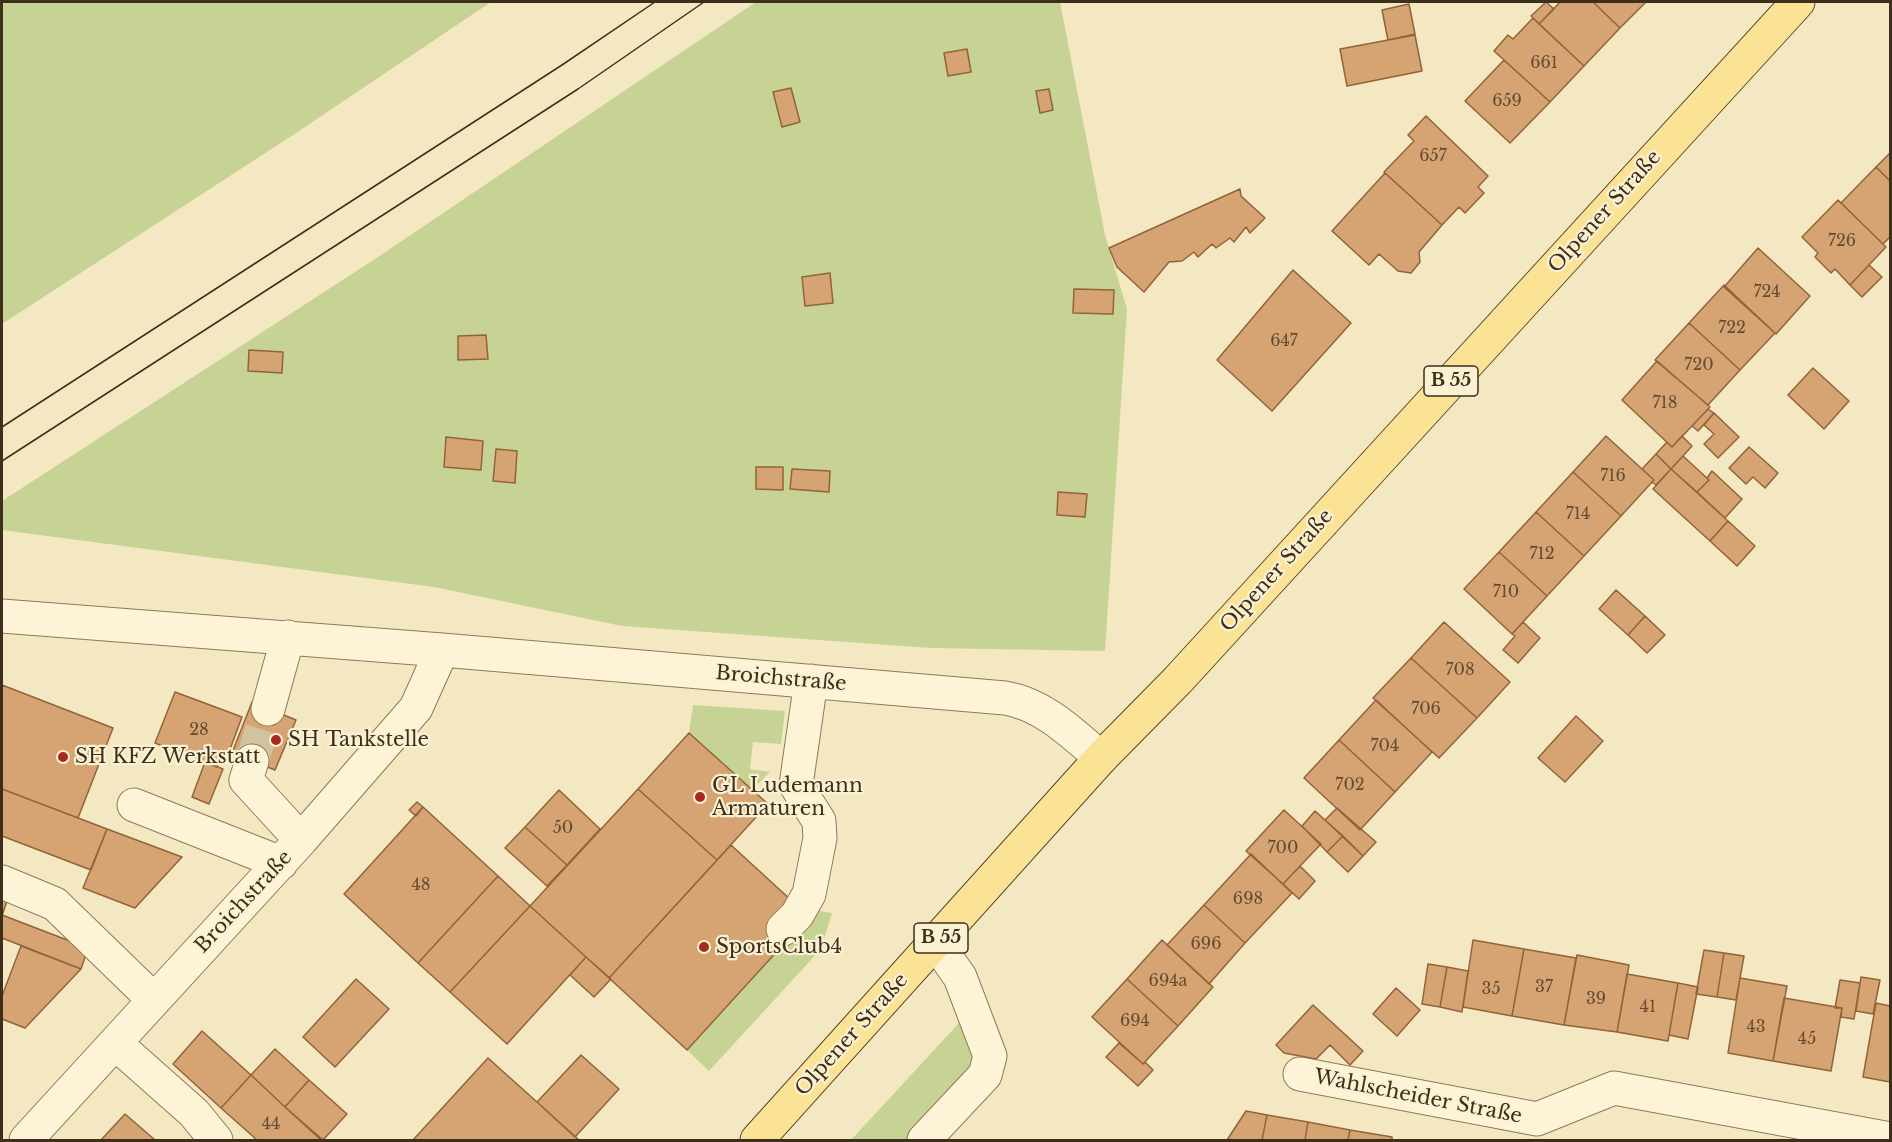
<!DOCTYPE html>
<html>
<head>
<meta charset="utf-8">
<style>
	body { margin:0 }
	#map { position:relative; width:1892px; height:1142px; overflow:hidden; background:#f3e8c2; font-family:"Libre Baskerville",serif }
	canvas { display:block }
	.frame { position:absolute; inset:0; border:3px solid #3e2f1c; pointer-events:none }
</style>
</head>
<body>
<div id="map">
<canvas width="1892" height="1142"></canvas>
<div class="frame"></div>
</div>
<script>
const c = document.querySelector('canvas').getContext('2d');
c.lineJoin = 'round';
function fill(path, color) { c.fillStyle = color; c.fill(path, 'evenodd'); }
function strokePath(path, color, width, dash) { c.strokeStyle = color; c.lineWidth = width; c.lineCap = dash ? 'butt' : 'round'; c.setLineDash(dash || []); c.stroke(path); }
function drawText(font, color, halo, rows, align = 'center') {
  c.font = font + ' "Libre Baskerville",serif'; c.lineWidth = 4.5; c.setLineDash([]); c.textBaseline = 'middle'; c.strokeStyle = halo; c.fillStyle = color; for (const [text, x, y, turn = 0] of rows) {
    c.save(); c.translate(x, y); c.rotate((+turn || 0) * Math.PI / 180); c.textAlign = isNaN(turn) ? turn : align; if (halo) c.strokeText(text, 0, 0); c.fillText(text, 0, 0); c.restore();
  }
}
const green = new Path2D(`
	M2,2H491L293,135L2,324Z
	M756,2H1060L1105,235L1127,309L1105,651L931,648L622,626L434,587L2,530V501L378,257Z
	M693,705L785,711L781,744L753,742L750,769L770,772L752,790L689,733Z
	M815,910L832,913L821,949L709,1071L687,1050Z
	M960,1022L982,1069L912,1140H851Z`);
const building = new Path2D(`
	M1546,2L1554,9L1539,24L1531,16Z
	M1560,2H1593L1620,28L1584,66L1539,24Z
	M1593,2H1646L1620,28Z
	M1409,4L1415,34L1388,40L1382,10Z
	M1533,18L1584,66L1550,102L1494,51L1508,35L1513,39Z
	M1415,35L1422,71L1347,86L1340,49Z
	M967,49L971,72L948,76L944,53Z
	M1504,60L1550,102L1510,143L1465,101Z
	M791,88L800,122L782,127L773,92Z
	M1049,89L1053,110L1040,113L1036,91Z
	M1426,116L1488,176L1478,187L1484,193L1465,213L1459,207L1442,225L1384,172L1414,141L1408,135Z
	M1890,153V181L1876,167Z
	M1876,167L1890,181V237L1883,244L1841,203Z
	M1385,173L1442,225L1419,252L1420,262L1411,273L1398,271L1379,254L1369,265L1332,231Z
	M1240,189L1241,196L1265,218L1250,233L1246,227L1234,242L1230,238L1216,248L1212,244L1198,257L1194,252L1182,261L1169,262L1144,292L1117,267L1109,248Z
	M1838,200L1886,247L1850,285L1835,269L1831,273L1815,257L1818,253L1802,237Z
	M1758,248L1810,296L1776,334L1724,287Z
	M1869,265L1882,277L1862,297L1850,285Z
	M1293,270L1351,323L1272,411L1217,360Z
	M830,273L833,303L805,306L802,277Z
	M1724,285L1775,333L1740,370L1689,323Z
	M1074,289L1114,290L1113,314L1073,313Z
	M1689,323L1740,370L1708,405L1655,360Z
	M486,335L488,359L458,360V336Z
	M249,350L283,352L282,373L248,371Z
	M1657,361L1710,407L1672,447L1622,400Z
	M1813,368L1849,401L1824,429L1788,395Z
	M1708,409L1714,413L1698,431L1692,426Z
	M1714,413L1739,437L1718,458L1704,444L1714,434L1704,425Z
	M1606,436L1654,480L1621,516L1573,472Z
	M1682,436L1692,446L1671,469L1656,454L1667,442L1672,447Z
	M446,437L483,441L481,470L444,467Z
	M1749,447L1778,473L1765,488L1753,477L1746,484L1729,468Z
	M496,449L517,451L515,483L493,481Z
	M1656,454L1671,469L1656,485L1652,482L1654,480L1642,469Z
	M1683,456L1709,480L1697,492L1671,469Z
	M756,467H783V490L756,489Z
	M792,469L830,471L829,492L790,489Z
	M1671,469L1728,521L1710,541L1653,489Z
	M1712,471L1742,499L1725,518L1697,492L1709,480L1707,478Z
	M1573,472L1621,516L1584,556L1536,512Z
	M1058,492L1087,494L1085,517L1057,515Z
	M1536,512L1584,556L1547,596L1499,552Z
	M1728,521L1755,546L1737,566L1710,541Z
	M1499,552L1547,596L1512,634L1464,589Z
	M1616,590L1645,616L1628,635L1599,609Z
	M1645,616L1665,635L1647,653L1628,635Z
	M1444,622L1510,682L1477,718L1411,658Z
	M1523,622L1540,638L1518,663L1503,650L1515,636L1512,634Z
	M1411,658L1477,718L1439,758L1373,698Z
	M2,685L113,728L78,818L2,789Z
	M175,692L242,717L229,752L223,750L217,767L155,743Z
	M1376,700L1432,752L1395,792L1339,740Z
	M252,702L296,720L275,770L232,753Z
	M1576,716L1603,741L1565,782L1538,758Z
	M689,733L768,804L717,860L638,789Z
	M1339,740L1395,792L1360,830L1304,778Z
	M205,762L223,769L209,804L192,797Z
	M2,789L107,829L91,870L2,836Z
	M638,789L717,860L609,978L530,906Z
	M559,790L600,829L567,865L525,827Z
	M417,802L423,807L416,816L409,810Z
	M423,807L498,876L418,963L344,894Z
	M1337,808L1376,842L1363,856L1325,820Z
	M1284,810L1321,844L1283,884L1246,851Z
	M1315,811L1343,836L1327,852L1302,826Z
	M525,827L567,865L547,886L505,848Z
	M107,829L182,857L135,908L83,888Z
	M1343,836L1363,856L1348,872L1327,852Z
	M731,845L792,901L791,936L687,1050L609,978Z
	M1251,854L1292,893L1245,943L1204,905Z
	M1300,866L1315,881L1299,899L1283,884Z
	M498,876L530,906L450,992L418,963Z
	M2,899L7,901L2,916Z
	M1204,905L1245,943L1209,984L1167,945Z
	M530,906L586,957L507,1044L450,992Z
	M2,915L88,948L81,969L2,938Z
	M1162,940L1213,987L1178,1026L1127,979Z
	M1473,940L1524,949L1512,1016L1463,1007Z
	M21,946L81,969L25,1028L2,1019V996Z
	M1524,949L1576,958L1564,1025L1512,1016Z
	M1704,950L1724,953L1717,997L1696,994Z
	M1724,953L1744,956L1736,1000L1717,997Z
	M1577,955L1629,965L1617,1032L1564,1025Z
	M586,957L611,979L594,997L570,975Z
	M1428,964L1447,967L1440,1007L1422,1004Z
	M1447,967L1468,971L1462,1012L1440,1007Z
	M1627,974L1678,983L1668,1041L1617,1032Z
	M1861,977L1880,980L1873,1014L1856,1011Z
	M1740,978L1787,986L1773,1061L1728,1053Z
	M356,979L389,1009L335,1067L303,1037Z
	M1127,979L1178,1026L1143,1064L1092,1017Z
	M1840,980L1860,983L1854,1019L1841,1017L1842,1008H1835Z
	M1678,983L1698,987L1688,1039L1669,1035Z
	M1396,988L1420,1010L1397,1036L1373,1014Z
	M1784,998L1842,1008L1831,1071L1773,1061Z
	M1876,1003L1890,1006V1082L1863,1077Z
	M1313,1005L1363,1051L1350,1065L1330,1045L1316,1059L1284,1053L1276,1045Z
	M202,1031L251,1075L221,1108L173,1064Z
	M1119,1043L1143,1064L1145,1062L1153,1070L1138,1086L1106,1057Z
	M275,1049L309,1080L285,1107L251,1075Z
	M581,1055L619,1089L575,1137L537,1102Z
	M488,1058L537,1102L579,1140H413Z
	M251,1075L285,1107L321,1140H257L221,1108Z
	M309,1080L347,1114L323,1140L285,1107Z
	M1246,1111L1267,1115L1262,1140H1227Z
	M125,1114L155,1140H101Z
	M1267,1115L1308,1122L1305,1140H1262Z
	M1308,1122L1350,1130L1348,1140H1305Z
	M1350,1130L1392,1137V1140H1348Z`);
const minorTunnel = new Path2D(`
	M252,761L268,709`);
const minor = new Path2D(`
	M2,616L442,650L1005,698C1043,704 1073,734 1101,758
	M268,709L288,637
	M252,761L246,780L301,840
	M134,805L281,863
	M2,882L55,904L154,1000
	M783,929L797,915L809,894L820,838L819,821L796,785L811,681
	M115,1043L194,1113L216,1140
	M1300,1074L1537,1119L1614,1088L1890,1139
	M26,1140L301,840L416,708L442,650
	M924,1140L985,1075L990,1056L960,977L936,943`);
const major = new Path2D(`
	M757,1140L1101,758L1177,681L1798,2`);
const tram = new Path2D(`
	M2,427L562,65L655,2
	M2,461L578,89L704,2`);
const markers = [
	[276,740,6,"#a6281f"],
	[63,757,6,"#a6281f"],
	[700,797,6,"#a6281f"],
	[704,947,6,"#a6281f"]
];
const numberNames = [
	["661",1544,63],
	["659",1507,101],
	["657",1433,156],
	["726",1842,241],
	["724",1767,292],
	["722",1732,328],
	["647",1284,341],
	["720",1699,365],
	["718",1665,403],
	["716",1613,476],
	["714",1578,514],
	["712",1542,554],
	["710",1506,592],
	["708",1460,670],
	["706",1426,709],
	["28",199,730],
	["704",1385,746],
	["702",1350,785],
	["50",563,828],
	["700",1283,848],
	["48",421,885],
	["698",1248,899],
	["696",1206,944],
	["694a",1168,981],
	["37",1544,987],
	["35",1491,989],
	["39",1596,999],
	["41",1648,1007],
	["694",1135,1021],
	["43",1756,1027],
	["45",1807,1039],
	["44",271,1124]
];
const shields = [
	[1451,381,54],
	[941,938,54]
];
const shieldNames = [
	["B 55",1451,381],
	["B 55",941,938]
];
const streetNames = [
	["Olpener Straße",1605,212,-48],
	["Olpener Straße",1277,571,-48],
	["Broichstraße",781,679,5],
	["Broichstraße",244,902,-47],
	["Olpener Straße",852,1035,-48],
	["Wahlscheider Straße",1418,1097,11]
];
const poiNames = [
	["SH Tankstelle",288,740],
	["SH KFZ Werkstatt",75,757],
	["GL Ludemann",712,786],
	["Armaturen",712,809],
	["SportsClub4",716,947]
];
fill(green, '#c7d394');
fill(building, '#d6a473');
strokePath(building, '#926339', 1.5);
strokePath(minorTunnel, '#cfc3a1', 33, [33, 16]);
strokePath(minor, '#907956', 35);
strokePath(major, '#5d462b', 35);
strokePath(minor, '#fdf4d7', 33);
strokePath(major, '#fbe396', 33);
strokePath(tram, '#3e2f1c', 1.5);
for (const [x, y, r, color] of markers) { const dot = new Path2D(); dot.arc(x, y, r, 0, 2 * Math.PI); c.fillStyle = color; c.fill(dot); strokePath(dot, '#faf1d3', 2); }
drawText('16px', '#644c32', null, numberNames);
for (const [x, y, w] of shields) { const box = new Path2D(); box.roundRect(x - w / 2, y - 15, w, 30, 4.5); c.fillStyle = '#faf1d3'; c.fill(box); strokePath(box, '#3e2f1c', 1.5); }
drawText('bold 18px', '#3e2f1c', null, shieldNames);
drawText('20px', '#3e2f1c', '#faf1d3', streetNames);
drawText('20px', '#3e2f1c', '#faf1d3', poiNames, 'left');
</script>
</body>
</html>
